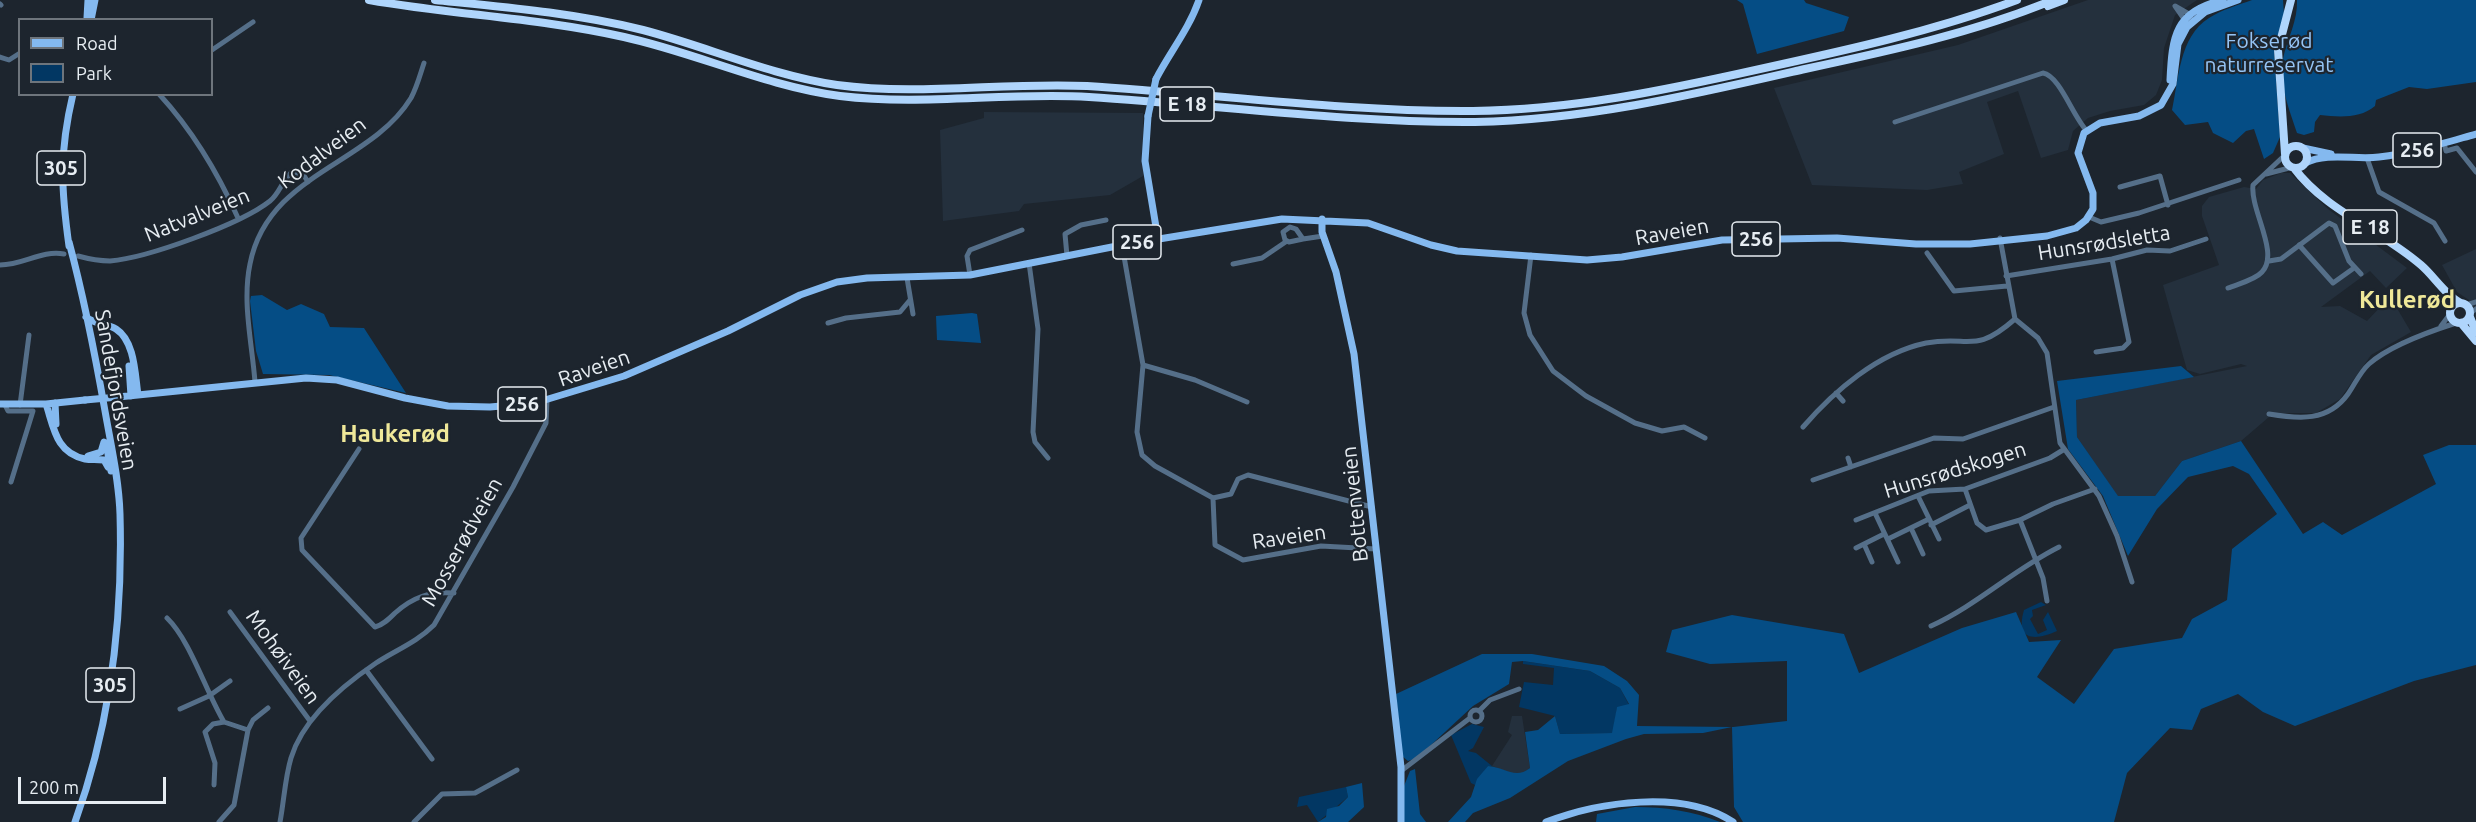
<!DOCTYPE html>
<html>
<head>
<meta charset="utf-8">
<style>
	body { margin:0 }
	#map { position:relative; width:2476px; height:822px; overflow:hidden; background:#1d252e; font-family:Ubuntu,sans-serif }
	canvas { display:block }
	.legend { position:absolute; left:18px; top:18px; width:195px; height:78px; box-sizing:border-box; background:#1d252e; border:2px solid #6e757c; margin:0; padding:8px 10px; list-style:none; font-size:18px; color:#e7edf2 }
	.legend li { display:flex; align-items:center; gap:12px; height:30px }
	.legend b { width:30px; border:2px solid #6e757c }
	.scale { position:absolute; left:18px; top:777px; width:148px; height:27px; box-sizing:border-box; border:3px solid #e7edf2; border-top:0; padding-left:8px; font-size:18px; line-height:21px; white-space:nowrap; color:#e7edf2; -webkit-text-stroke:4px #1d252e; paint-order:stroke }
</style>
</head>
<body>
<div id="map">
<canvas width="2476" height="822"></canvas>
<ul class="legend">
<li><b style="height:8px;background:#84b9ef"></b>Road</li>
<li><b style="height:16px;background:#023763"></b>Park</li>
</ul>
<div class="scale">200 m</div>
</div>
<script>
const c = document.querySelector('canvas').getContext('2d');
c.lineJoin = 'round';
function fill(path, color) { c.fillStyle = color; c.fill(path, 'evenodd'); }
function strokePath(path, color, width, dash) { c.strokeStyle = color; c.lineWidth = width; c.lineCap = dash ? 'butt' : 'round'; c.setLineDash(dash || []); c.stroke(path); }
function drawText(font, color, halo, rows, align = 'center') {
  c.font = font + ' Ubuntu,sans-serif'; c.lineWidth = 4.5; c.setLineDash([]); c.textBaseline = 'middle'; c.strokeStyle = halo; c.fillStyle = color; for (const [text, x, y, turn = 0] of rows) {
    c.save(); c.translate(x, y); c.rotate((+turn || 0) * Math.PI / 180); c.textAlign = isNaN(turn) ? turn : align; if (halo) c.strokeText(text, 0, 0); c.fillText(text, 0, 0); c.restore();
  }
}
const built = new Path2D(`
	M2088,0H2197L2175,15L2164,48L2162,80L2156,95L2144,105L2110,111L2088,118L2073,131L2068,150L2041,158L2018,91L1987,102L2004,154L1959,172L1963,184L1927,190L1812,185L1774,88L1958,45Z
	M984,112L1143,113V176L1110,195L1024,204L1019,211L943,221L940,130L984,118Z
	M2281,173H2290L2328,209L2407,268L2386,288L2370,271L2321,307L2340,306L2367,321L2386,301L2398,310L2411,332L2371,355L2340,399L2316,413H2284L2269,417L2241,441L2182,461L2155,496L2118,497L2077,437L2076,400L2247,366L2241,364L2200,374L2187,370L2163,285L2219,265L2202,216V206L2209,197L2244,187L2256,189L2263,180Z
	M2476,249V319L2469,300L2457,292L2442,265Z
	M1512,716H1522L1530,768L1523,773L1513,774L1492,766L1512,735L1508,732Z`);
const green = new Path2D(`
	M2041,602L2046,605L2032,610L2033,616L2030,619L2038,634L2047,630L2043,620L2048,612L2057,631C2035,641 2015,641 2024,610Z
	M1523,661L1590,671L1620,688L1629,705L1617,708L1613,733L1560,734L1555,716L1519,707L1524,682L1553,685L1554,668L1523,664Z
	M1472,724L1484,727L1473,748L1468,751L1476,753L1492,766H1488L1475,785L1471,783L1451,735Z
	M1346,787L1348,797L1318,822L1307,805L1297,807L1299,797Z`);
const forest = new Path2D(`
	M1737,0H1804L1806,3L1849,17L1844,31L1757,54L1743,4Z
	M2252,0H2283L2284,14L2274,51L2280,137L2273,153L2264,159L2254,129L2246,131L2233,143L2213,133L2208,122L2185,125L2172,110C2179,78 2179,37 2209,18C2221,10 2238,5 2252,0Z
	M2297,0H2476V82L2427,89L2409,87L2376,100L2375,106C2360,119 2338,117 2320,115L2315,122L2314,132L2304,135L2297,133C2290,111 2278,83 2283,59C2287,39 2298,21 2297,0Z
	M262,295L287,310L301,304L324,314L330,327L364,328L406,393L329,375L263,374L256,351L250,301L251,296Z
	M972,313L977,314L981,343L937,340L936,316Z
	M2181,366L2194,377L2076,400L2077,437L2118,496H2155L2182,461L2241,441L2303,534L2323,522L2342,535L2436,484L2423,455L2449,445H2476V665L2414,681L2295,726L2263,712L2238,694L2201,709L2192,730L2170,728L2127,773L2114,822H1743L1734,807L1732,727L1703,733L1644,734L1626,739L1568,761L1510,798L1473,813L1465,822H1448L1471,797L1477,779L1488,766C1505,767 1515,780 1530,768L1525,732L1538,730L1555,716L1560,734L1612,733L1617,707L1629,704L1620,688L1590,671L1523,661L1512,662L1509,684L1473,706L1417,758L1408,761L1402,756L1396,694L1482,654H1532L1604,666L1627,681L1639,695L1637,726L1733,727L1787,721V661L1710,664L1666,652L1672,630L1732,615L1844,634L1859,673L1962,628L2016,612L2029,642L2061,640L2037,677L2074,704L2114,649L2182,638L2192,619L2227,600L2232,549L2277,514L2249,474L2233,466L2188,477L2157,509L2128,556L2103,496L2068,449L2057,381Z
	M1415,769L1420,814L1426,822H1401L1402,791L1410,771Z
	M1362,783L1364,807L1348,822H1318L1326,817L1327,809L1339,806L1348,797L1346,787Z
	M1635,807C1665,807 1693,811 1720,822H1596L1597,814Z`);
const minor = new Path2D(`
	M0,4L1,5
	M2175,6L2189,14L2192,21L2184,19Z
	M212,50L253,22
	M0,57L9,60L20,53
	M159,94C193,131 218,173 238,218
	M1895,122L2043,73C2060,76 2073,117 2087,131
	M2444,143L2446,151L2457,148L2476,172
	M2367,158L2379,192L2434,223L2445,241
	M2266,174L2293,167
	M2120,187L2160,176L2168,205
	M2089,217L2101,222L2139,213L2239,180
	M2000,238L2015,319L2038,338L2047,353L2060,443L2099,496L2117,536L2132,582
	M1303,239L1289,242L1285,240L1283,232L1290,227L1296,229L1303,239L1323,236
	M1122,245L1143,365L1137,432L1142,455L1155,466L1213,498L1215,545L1243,560L1321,546L1376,549
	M2299,245L2333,283L2354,268
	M1927,253L1954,291L2007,286
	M1531,255L1524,313L1530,335L1553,371L1586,396L1635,423L1662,431L1684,427L1705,438
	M78,256C89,259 99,261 110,261C147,258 241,224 270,201C280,193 282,180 292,172L303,174L308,182
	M1067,256L1065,234L1081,225L1106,220
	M2269,261L2281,259L2329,223L2335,226L2349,261L2361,274
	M1029,263L1038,329L1033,432L1035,442L1048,458
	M1233,264L1262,258L1287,241
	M0,265C24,265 41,250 64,254
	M970,275L967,256L970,250L1022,230
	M2006,276L2112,259L2147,250L2170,251L2206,239
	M907,278L913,314
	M2228,288C2238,284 2255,280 2262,272C2280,253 2250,210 2253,185L2285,155
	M2466,305L2476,302
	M2470,313L2476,309
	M828,323L846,318L900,312L910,300
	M2441,326L2450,314
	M2096,352L2123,348L2129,342L2112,259
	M1143,365L1195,380L1247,402
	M255,382C252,343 242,302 250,264C268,173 370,165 411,98C417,87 420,75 424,63
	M1836,393L1843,401
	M5,405L8,411H33L11,482
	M20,405L29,335
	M2269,414C2299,419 2328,422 2348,394C2355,384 2360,372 2369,364C2389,346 2431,331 2456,323
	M1803,427C1834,391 1878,353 1926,343C1970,335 1974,355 2015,319
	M359,449L301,538L302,550L375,627C383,625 389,619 395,613C413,597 430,591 454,593
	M1848,458L1851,467
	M1813,480L1934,438L1963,439L2054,407
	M1965,489L1977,523L1986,530L2020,520L2053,504L2095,489
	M1918,496L1939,539
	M1213,498L1231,494L1238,479L1248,475L1372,507
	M1875,513L1898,562
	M1856,520L1929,491L1965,489L2050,458L2063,450
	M2020,520L2043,578L2047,601
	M1931,525L1970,505
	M1911,528L1923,554
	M1888,539L1929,519
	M1864,544L1872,562
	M1856,548L1884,534
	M230,612L310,721
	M167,618C190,640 206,692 224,722L248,730
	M1931,626C1977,605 2013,570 2059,547
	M366,670L432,759
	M180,709L209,696L230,681
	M1470 716a6 6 0 1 1 12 0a6 6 0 1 1-12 0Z
	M1479,711L1490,700L1519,689
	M1401,771L1470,718
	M214,785L215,763L205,732L213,724L224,722
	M219,822L234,805L248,730L253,720L268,708
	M280,822C284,801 285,778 291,758C303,718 342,686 376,663C396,650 417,642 434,625L513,487L546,423L547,400
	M414,822L442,794L475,793L517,770`);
const major = new Path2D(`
	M87,18L88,0
	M91,20L95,0
	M1156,79C1170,52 1189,29 1199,0
	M2170,80C2172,36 2175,11 2223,0
	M1148,116L1145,161L1158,239
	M2303,148L2331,154
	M2305,163C2328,152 2355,160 2379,157C2412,153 2444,143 2476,134
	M1322,219V232L1336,272L1354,354L1401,767V822
	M69,242C84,298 95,354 105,411C111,445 119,480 120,514C123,619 111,723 75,822
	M69,246C61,188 59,153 73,94
	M86,317C96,325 106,323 116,329C135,341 135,375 138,395
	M129,366L131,396
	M118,397L306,378L337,380L405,398L448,406L490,407L535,403L624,376L728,331L800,295L837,282L867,278L970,275L1122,245L1282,219L1368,223L1431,245L1457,251L1587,260L1622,257L1722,240L1837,238L1916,244H1970L2047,236L2076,228L2086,220L2093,209V193L2078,153L2084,133L2100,123L2139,116L2161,105L2173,84L2178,44L2187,27L2205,12L2238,0
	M55,403L56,424
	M0,404H46L85,400
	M46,404C54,428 56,453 85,459C91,460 97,459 104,460L108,467
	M106,443L111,471
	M88,456L101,452L104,442
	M1546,822C1598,802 1683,789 1733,822`);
const highway = new Path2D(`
	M369,0C454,15 540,18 624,37C697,53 765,86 840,96C922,106 1006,92 1089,97C1217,105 1346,123 1475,122C1587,120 1696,94 1805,69C1889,51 1973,33 2053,0
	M435,0C504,7 575,13 643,30C708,47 770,75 837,85C919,96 1004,82 1087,86C1215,94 1344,112 1473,111C1571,110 1666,90 1760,69C1847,50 1934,31 2017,0
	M2048,6L2064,0
	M2285 157a11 11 0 1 1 22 0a11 11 0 1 1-22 0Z
	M2285,154L2278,50L2291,0
	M2294,168C2326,211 2381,230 2421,265C2434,276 2446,296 2461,303
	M2450 313a10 10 0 1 1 20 0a10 10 0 1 1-20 0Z
	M2470,317L2476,332
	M2461,323L2476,341`);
const majorBridge = new Path2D(`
	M1148,116L1156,79
	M85,400L118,397`);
const shields = [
	[1187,104,54],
	[2417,150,48],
	[61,168,48],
	[2370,227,54],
	[1756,239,48],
	[1137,242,48],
	[522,404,48],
	[110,685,48]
];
const shieldNames = [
	["E 18",1187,104],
	["256",2417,150],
	["305",61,168],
	["E 18",2370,227],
	["256",1756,239],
	["256",1137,242],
	["256",522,404],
	["305",110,685]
];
const parkNames = [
	["Fokserød",2269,41],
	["naturreservat",2269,65]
];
const streetNames = [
	["Kodalveien",322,153,-37],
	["Natvalveien",197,215,-22],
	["Raveien",1672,232,-10],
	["Hunsrødsletta",2104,243,-9],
	["Raveien",594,368,-19],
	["Sandefjordsveien",116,390,80],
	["Hunsrødskogen",1955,470,-17],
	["Bottenveien",1355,504,-96],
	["Raveien",1289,537,-8],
	["Mosserødveien",462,542,-61],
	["Mohøiveien",283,657,54]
];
const quarterNames = [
	["Kullerød",2407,300],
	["Haukerød",395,434]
];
fill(built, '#24303d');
fill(green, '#023763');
fill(forest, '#054d85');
strokePath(minor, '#556f89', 5);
strokePath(major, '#84b9ef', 7);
strokePath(highway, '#afd5fc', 8);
strokePath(majorBridge, '#84b9ef', 7);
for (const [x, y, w] of shields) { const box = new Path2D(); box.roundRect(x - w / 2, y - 17, w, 34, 4.5); c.fillStyle = '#1d252e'; c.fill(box); strokePath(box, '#e7edf2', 1.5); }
drawText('bold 20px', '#e7edf2', null, shieldNames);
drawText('21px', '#95c4f5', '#1d252e', parkNames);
drawText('21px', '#e7edf2', '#1d252e', streetNames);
drawText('bold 24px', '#efe899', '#1d252e', quarterNames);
</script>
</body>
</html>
